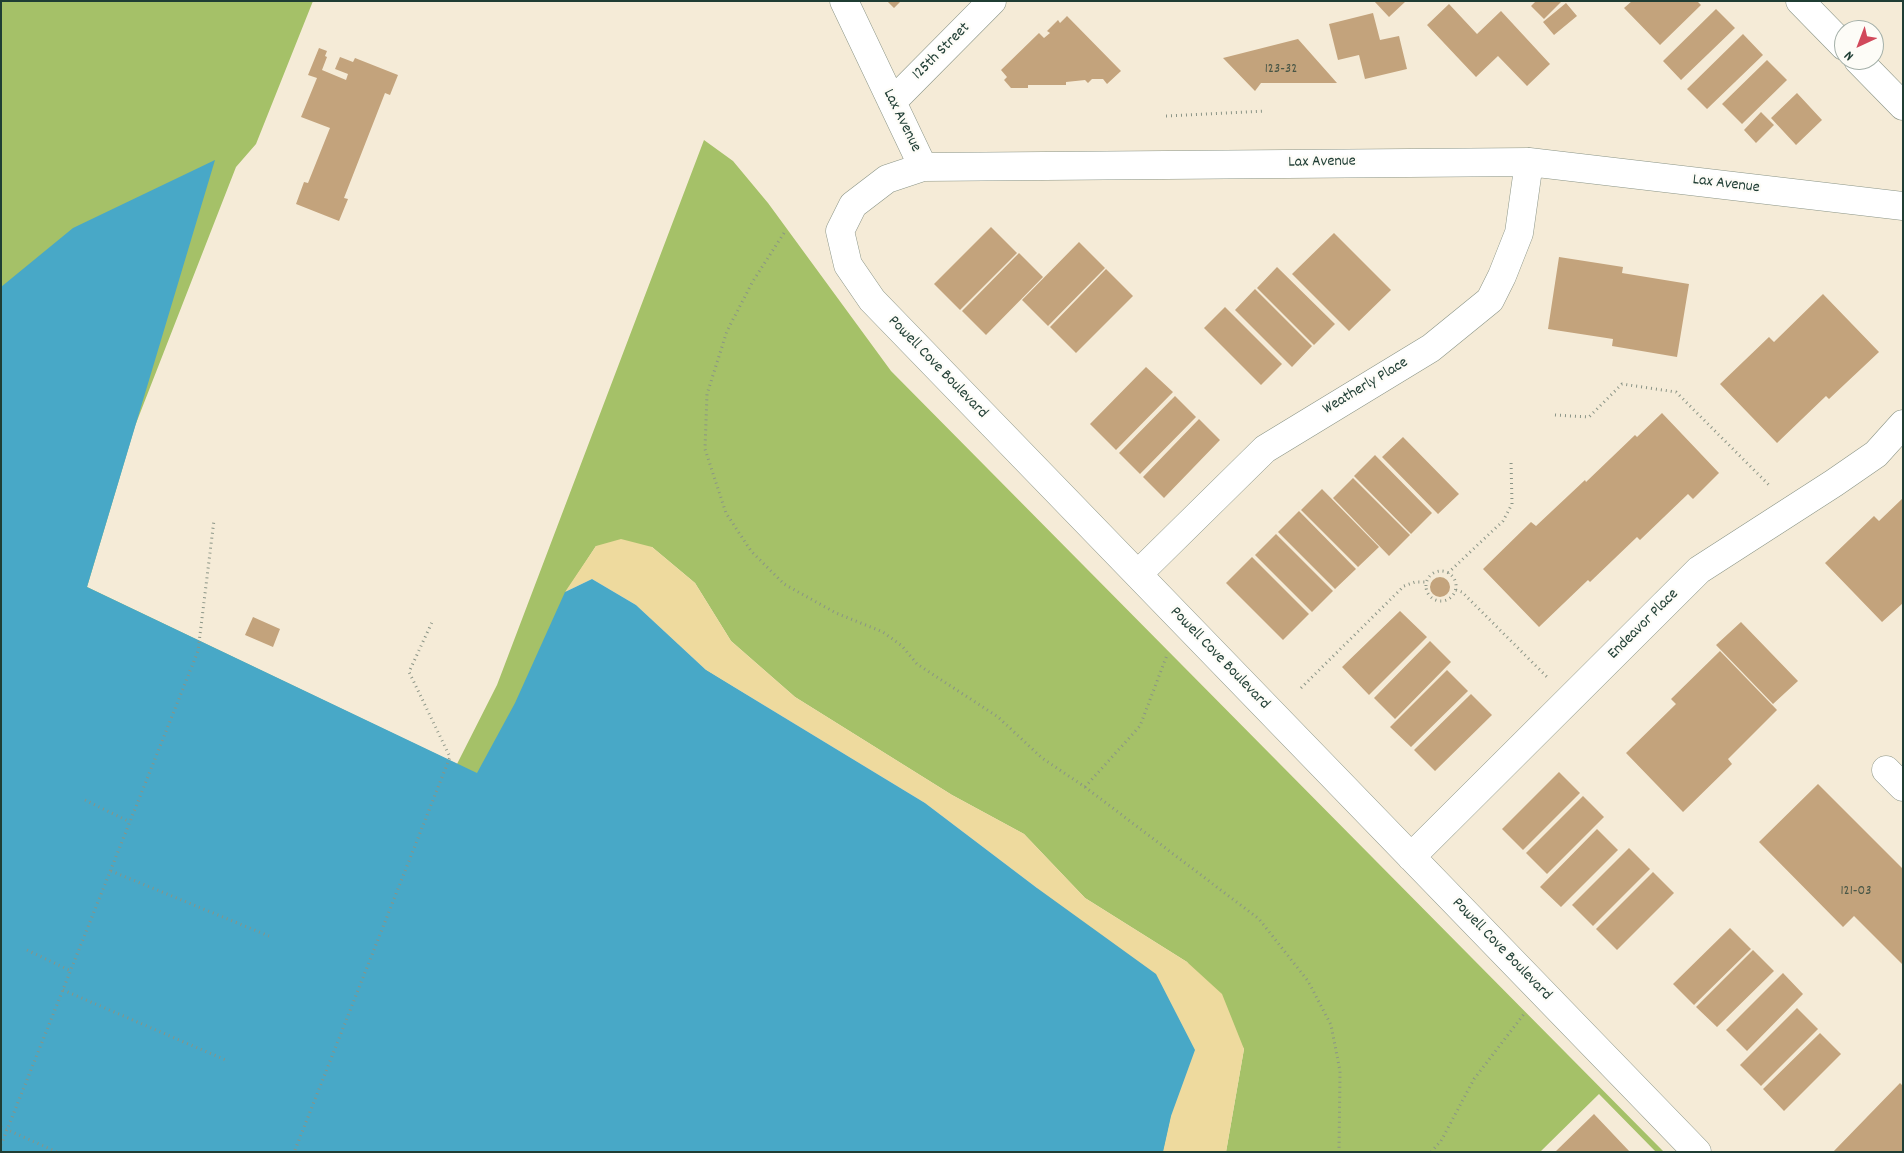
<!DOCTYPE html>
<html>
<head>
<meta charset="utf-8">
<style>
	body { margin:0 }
	#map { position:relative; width:1904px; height:1153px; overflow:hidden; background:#f5ebd7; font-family:Dekko,sans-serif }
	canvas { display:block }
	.frame { position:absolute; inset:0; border:2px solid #1f3d34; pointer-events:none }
	.north { position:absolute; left:1834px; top:20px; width:50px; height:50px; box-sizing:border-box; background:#fdfcf7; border:1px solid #a4b0a9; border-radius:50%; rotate:223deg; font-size:14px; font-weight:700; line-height:20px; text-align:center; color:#1f3d34 }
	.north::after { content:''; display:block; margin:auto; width:18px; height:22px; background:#d1495b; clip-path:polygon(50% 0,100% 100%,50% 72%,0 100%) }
</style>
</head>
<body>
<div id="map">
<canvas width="1904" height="1153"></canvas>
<div class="frame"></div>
<div class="north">N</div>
</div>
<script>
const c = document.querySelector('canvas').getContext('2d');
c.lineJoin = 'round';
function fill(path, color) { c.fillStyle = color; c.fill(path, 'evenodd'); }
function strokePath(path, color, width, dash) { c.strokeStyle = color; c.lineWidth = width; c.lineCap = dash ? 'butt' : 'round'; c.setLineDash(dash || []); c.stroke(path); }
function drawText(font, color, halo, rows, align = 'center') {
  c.font = font + ' Dekko,sans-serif'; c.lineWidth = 4.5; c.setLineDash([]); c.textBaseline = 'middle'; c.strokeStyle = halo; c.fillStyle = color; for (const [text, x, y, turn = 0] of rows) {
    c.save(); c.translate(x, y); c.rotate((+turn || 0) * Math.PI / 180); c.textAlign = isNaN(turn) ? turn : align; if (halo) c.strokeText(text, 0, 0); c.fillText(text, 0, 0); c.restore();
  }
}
const green = new Path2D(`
	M1,1H313L256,144L236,167L135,426L87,587L457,764L497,685L704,140L733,161L768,203L891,371L1664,1152H1656L1599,1094L1540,1152H1226L1244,1049L1187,962L1085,898L1024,834L952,795L795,697L731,641L695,583L652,547L596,546L566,592L706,670L802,730L1171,1116L1163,1152H225L1,494Z`);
const sand = new Path2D(`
	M621,539L652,547L695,583L731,641L795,697L952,795L1024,834L1085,898L1187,962L1222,994L1244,1049L1226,1152H1163L1171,1116L1037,888L925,803L706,670L636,605L592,579L565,592L596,546Z`);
const water = new Path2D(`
	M215,160L87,587L477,773L515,703L565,592L592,579L636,605L706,670L925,803L1037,888L1156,974L1195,1050L1171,1116L1163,1152H1V287L73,228Z`);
const building = new Path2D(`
	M887,1H901L894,8Z
	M1374,1H1406L1389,17Z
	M1536,1H1562L1544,19L1531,6Z
	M1632,1H1697L1701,5L1660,45L1624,8Z
	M1566,3L1577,16L1554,35L1543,22Z
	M1449,4L1477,34L1501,11L1550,64L1527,86L1498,56L1476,77L1427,25Z
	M1716,9L1735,28L1681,80L1663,61Z
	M1373,13L1380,40L1399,36L1407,69L1365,79L1359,55L1338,60L1329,24Z
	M1067,16L1121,71L1107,84L1103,79H1092L1088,83L1085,80L1066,82V85H1028V88H1011L1004,80L1007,77L1001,70L1039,33L1044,38L1050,33L1047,31L1058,20L1060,23Z
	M1743,34L1763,55L1707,109L1687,89Z
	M1298,39L1337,83H1261L1255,91L1223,58Z
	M319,48L327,51L325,56L327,57L322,70L346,80L348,74L335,69L340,57L353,62L355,58L398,75L390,95L385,93L344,198L348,199L339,221L296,204L304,182L308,183L330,128L301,117L317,78L308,75Z
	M1767,60L1787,80L1742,124L1722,104Z
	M1797,93L1822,120L1796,145L1771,118Z
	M1761,112L1774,125L1756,143L1744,130Z
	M991,227L1017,253L960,310L934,284Z
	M1334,233L1391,290L1349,331L1292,274Z
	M1079,242L1105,268L1048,326L1022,300Z
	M1019,253L1043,277L986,335L962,311Z
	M1559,257L1623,267L1622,273L1689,284L1677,357L1612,346L1613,339L1548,329Z
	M1277,267L1335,324L1314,345L1257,288Z
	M1106,269L1133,296L1076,353L1050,327Z
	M1255,289L1312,346L1292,367L1235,310Z
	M1823,294L1879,352L1829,399L1826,396L1777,443L1720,384L1769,337L1774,342Z
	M1225,307L1282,364L1261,385L1204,328Z
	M1146,367L1173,392L1116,450L1090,424Z
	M1175,396L1196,417L1140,474L1119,453Z
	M1662,413L1719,473L1693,499L1688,494L1640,540L1637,537L1590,582L1588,580L1539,627L1483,569L1531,522L1536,526L1585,480L1586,482L1635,435L1637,437Z
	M1199,419L1220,440L1164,498L1143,477Z
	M1403,437L1459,494L1438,514L1382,457Z
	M1375,455L1432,513L1411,534L1354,476Z
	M1353,478L1410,535L1389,556L1333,498Z
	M1322,489L1379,547L1358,567L1301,510Z
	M1903,498V603L1882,622L1825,563L1874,516L1879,521Z
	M1299,511L1356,569L1335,589L1278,532Z
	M1276,534L1333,591L1312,612L1255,555Z
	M1252,557L1309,614L1283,640L1226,583Z
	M1430 587a10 10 0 1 1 20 0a10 10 0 1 1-20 0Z
	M1400,611L1427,637L1369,695L1342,667Z
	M253,617L280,629L273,647L245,635Z
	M1741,622L1798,681L1773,704L1716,645Z
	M1430,641L1451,662L1395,719L1374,698Z
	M1720,651L1777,710L1728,759L1732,764L1683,812L1626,753L1676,704L1671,699Z
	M1447,670L1468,691L1411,747L1390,727Z
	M1471,694L1492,715L1435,771L1414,750Z
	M1559,772L1580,793L1523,850L1502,829Z
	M1818,784L1903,869V965L1854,916L1843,927L1759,842Z
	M1583,796L1604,817L1547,874L1526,853Z
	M1597,829L1618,850L1561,907L1540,887Z
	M1629,848L1650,869L1593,926L1572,905Z
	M1653,872L1674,893L1617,950L1596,929Z
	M1730,928L1751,949L1694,1005L1673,984Z
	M1753,950L1774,971L1717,1027L1696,1007Z
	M1783,973L1803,994L1747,1051L1726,1030Z
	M1797,1008L1818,1029L1761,1086L1740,1065Z
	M1820,1033L1841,1054L1784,1111L1763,1089Z
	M1900,1083L1903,1086V1152H1833Z
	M1594,1114L1630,1152H1555Z`);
const path = new Path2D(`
	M1166,116L1265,111
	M784,233L753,281L727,331L707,394L705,449L726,513L751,551L784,584L836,613L883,632L902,646L917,664L998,717L1042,758L1085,787L1259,919L1308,981L1331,1025L1340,1071L1339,1152
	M1555,415L1589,417L1622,384L1676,392L1771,487
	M1426 586a15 15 0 1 1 30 0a15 15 0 1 1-30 0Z
	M1448,573L1503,521L1512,504L1511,460
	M1456,590L1462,592L1548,678
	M1301,688L1404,586L1415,582H1426
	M1085,787L1140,726L1167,655
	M85,800L130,822
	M111,871L269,936
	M27,950L71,971
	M63,990L228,1061
	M1,1127L57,1152
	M1,1145L198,651L214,520
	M295,1150L450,757L409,672L433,620
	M1431,1152L1441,1141L1474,1079L1524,1014`);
const minor = new Path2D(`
	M844,1L923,167
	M1800,1L1844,46
	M1858,60L1903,106
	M892,102L992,1
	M1138,574L1265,449L1431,348L1490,300L1502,276L1519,233L1529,162
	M1886,770L1903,787
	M1411,857L1699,570L1834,483L1876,454L1903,424
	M1697,1152L872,300L848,265L840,231L853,205L887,179L923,167L1529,162L1903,206`);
const numberNames = [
	["123-32",1281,70],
	["121-03",1856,892]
];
const streetNames = [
	["125th Street",942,52,-45],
	["Lax Avenue",901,121,64],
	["Lax Avenue",1322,163,-1],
	["Lax Avenue",1726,185,7],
	["Powell Cove Boulevard",937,368,46],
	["Weatherly Place",1366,387,-31],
	["Endeavor Place",1644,625,-45],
	["Powell Cove Boulevard",1219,659,46],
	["Powell Cove Boulevard",1501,950,46]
];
fill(green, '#a5c168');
fill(sand, '#eeda9e');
fill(water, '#48a8c7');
fill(building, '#c3a37c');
strokePath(minor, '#8a9486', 29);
strokePath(path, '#8a9486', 3, [1, 4]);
strokePath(minor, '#fff', 28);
drawText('14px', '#485646', null, numberNames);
drawText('16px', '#1f3d34', '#fdfcf7', streetNames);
</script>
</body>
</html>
